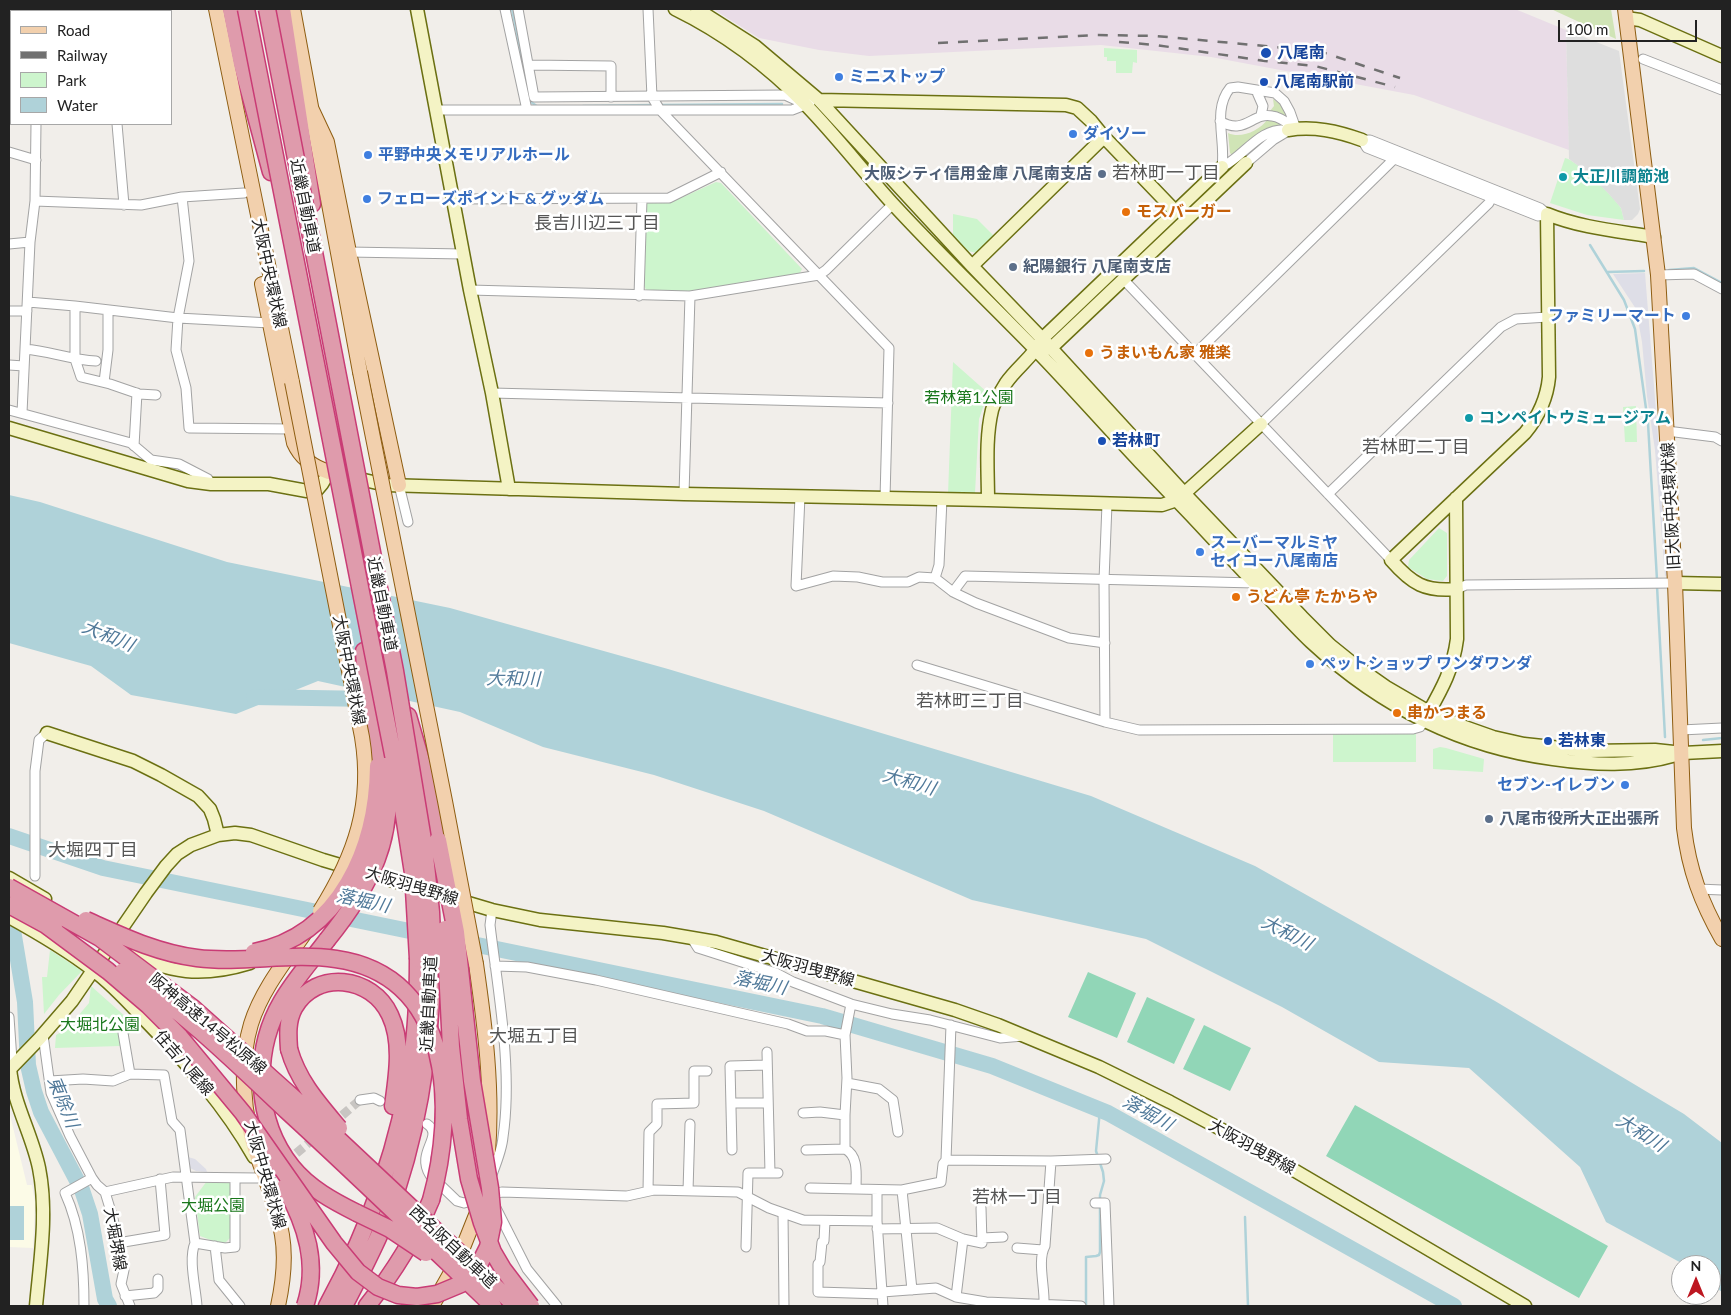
<!DOCTYPE html>
<html>
<head>
<meta charset="utf-8">
<style>
	body { margin:0 }
	#map { position:relative; width:1731px; height:1315px; overflow:hidden; background:#f1eeea; font-family:Lato,sans-serif }
	canvas { display:block }
	.frame { position:absolute; inset:0; border:10px solid #222; pointer-events:none }
	.legend { position:absolute; left:10px; top:10px; width:162px; height:115px; box-sizing:border-box; background:#fff; border:1px solid #a7a7a7; margin:0; padding:6px 9px; list-style:none; font-size:15px; color:#222 }
	.legend li { display:flex; align-items:center; gap:10px; height:25px }
	.legend b { width:25px; border:1px solid #a7a7a7 }
	.north { position:absolute; left:1671px; top:1255px; width:50px; height:50px; box-sizing:border-box; background:#fff; border:1px solid #a7a7a7; border-radius:50%; rotate:0deg; font-size:14px; font-weight:700; line-height:20px; text-align:center; color:#222 }
	.north::after { content:''; display:block; margin:auto; width:18px; height:22px; background:#bd1721; clip-path:polygon(50% 0,100% 100%,50% 72%,0 100%) }
	.scale { position:absolute; left:1558px; top:20px; width:139px; height:22px; box-sizing:border-box; border:2px solid #222; border-top:0; padding-left:6px; font-size:15px; line-height:18px; white-space:nowrap; color:#222; -webkit-text-stroke:4px #fff; paint-order:stroke }
</style>
</head>
<body>
<div id="map">
<canvas width="1731" height="1315"></canvas>
<div class="frame"></div>
<ul class="legend">
<li><b style="height:6px;background:#f2d0ad"></b>Road</li>
<li><b style="height:6px;background:#707070"></b>Railway</li>
<li><b style="height:14px;background:#cdf5cd"></b>Park</li>
<li><b style="height:14px;background:#afd2d9"></b>Water</li>
</ul>
<div class="north">N</div>
<div class="scale">100 m</div>
</div>
<script>
const c = document.querySelector('canvas').getContext('2d');
c.lineJoin = 'round';
function fill(path, color) { c.fillStyle = color; c.fill(path, 'evenodd'); }
function strokePath(path, color, width, dash) { c.strokeStyle = color; c.lineWidth = width; c.lineCap = dash ? 'butt' : 'round'; c.setLineDash(dash || []); c.stroke(path); }
function drawText(font, color, halo, rows, align = 'center') {
  c.font = font + ' Lato,"Noto Sans JP",sans-serif'; c.lineWidth = 5; c.setLineDash([]); c.textBaseline = 'middle'; c.strokeStyle = halo; c.fillStyle = color; for (const [text, x, y, turn = 0] of rows) {
    c.save(); c.translate(x, y); c.rotate((+turn || 0) * Math.PI / 180); c.textAlign = isNaN(turn) ? turn : align; if (halo) c.strokeText(text, 0, 0); c.fillText(text, 0, 0); c.restore();
  }
}
const industrial = new Path2D(`
	M713,9H1515L1566,30L1569,150L1414,95L1211,57L1101,45L869,56L819,50L759,38Z`);
const education = new Path2D(`
	M9,1111L27,1185H32L35,1203L33,1248L9,1247Z`);
const grass = new Path2D(`
	M1551,9H1611L1616,39Z
	M1273,99L1284,107L1289,121L1280,114L1270,111L1274,106Z
	M1268,119L1280,123L1282,125L1273,128L1232,155L1230,153L1228,133C1241,139 1259,131 1268,119Z`);
const park = new Path2D(`
	M1104,48L1137,50V63L1133,62L1132,73H1116V61H1107V57H1104Z
	M1565,158C1577,160 1614,197 1621,208C1622,212 1623,216 1624,220L1587,215L1550,203Z
	M716,182L721,183L802,269L800,273L693,291H647L644,286L647,203H670Z
	M953,214L977,219L994,236L977,253L968,251L953,235Z
	M953,362L988,393L979,419L975,493L948,494Z
	M1636,406L1637,442H1625L1623,407Z
	M1439,528L1447,533V576L1443,581L1427,579L1408,567L1409,560Z
	M1416,732V762H1333V734Z
	M1440,747L1446,748L1484,759L1483,772L1433,769V749Z
	M50,950L82,971L59,995L44,1014L42,977H47Z
	M91,986L136,1026L120,1046L55,1048L56,1035L67,1029L89,1003Z
	M207,1181H230L231,1237L225,1243L213,1241L200,1236L195,1197Z`);
const pitch = new Path2D(`
	M1088,972L1136,993L1117,1038L1068,1017Z
	M1147,997L1195,1019L1174,1064L1127,1042Z
	M1204,1025L1251,1048L1230,1091L1183,1069Z
	M1355,1105L1608,1246L1579,1298L1326,1156Z`);
const parking = new Path2D(`
	M1566,30L1619,51L1640,209L1638,214L1632,220H1624L1621,208L1608,193L1585,171L1569,159Z`);
const plaza = new Path2D(`
	M1645,273L1669,575L1665,576L1655,450L1647,396L1642,342L1636,309L1613,274Z
	M188,1157L195,1159L206,1169L207,1172L196,1171L190,1168Z`);
const water = new Path2D(`
	M9,495L40,502L227,562L450,608L668,669L1091,796L1255,866L1495,1001L1684,1114L1722,1143V1292L1711,1284V1265H1685L1606,1222L1580,1167L1469,1068L1379,1062L1282,1007L1146,939L972,900L764,811L654,775L543,747L460,712L318,681L236,714L131,695L91,666L9,643Z
	M9,1206H24V1240H9Z`);
const stream = new Path2D(`
	M512,9L529,93
	M530,98L531,102L538,107
	M661,105L782,104
	M583,106L653,105
	M1590,245L1624,300L1635,329L1648,423L1657,580
	M1669,270L1694,268L1722,283
	M1607,272L1644,271
	M1657,586L1665,737
	M1703,740L1722,738
	M1245,1217L1248,1306
	M1086,1306V1257L1096,1256L1099,1255L1100,1252V1195L1104,1181L1103,1172L1096,1151L1100,1110`);
const river = new Path2D(`
	M254,697L370,699
	M9,836L103,868L429,935
	M9,906L25,1002L28,1065L34,1091L41,1112L82,1190L90,1214L105,1299L109,1306
	M458,941L822,1016L992,1066L1108,1113L1454,1306`);
const streetTunnel = new Path2D(`
	M332,1124L360,1100
	M286,1162L318,1135`);
const street = new Path2D(`
	M9,9L37,11
	M505,9L527,110
	M518,9L534,97L785,95L800,102
	M648,9L652,97L660,110L889,348L885,498
	M133,11V9
	M9,54L11,53
	M1643,59L1722,90
	M529,65L611,66V97
	M1256,90L1263,106L1261,115
	M437,110H792L810,103
	M1220,121C1245,136 1252,112 1272,116C1281,117 1289,124 1296,129
	M117,124L124,205
	M1362,140L1367,148L1538,216L1547,214
	M1362,140H1370L1540,208L1547,214
	M9,152L36,160
	M1246,163L1273,140L1288,131
	M1222,167C1226,141 1212,110 1230,88L1238,87L1275,93L1284,101L1290,112L1296,129
	M1222,167C1245,156 1259,127 1288,130
	M182,197L189,261L178,318L176,350L186,388L189,428L291,429
	M453,199L669,198L721,172
	M35,201L141,205L182,197L244,193
	M9,244L30,242
	M349,252L463,254
	M1658,275L1694,274L1722,289
	M1124,280L1391,560
	M470,290L690,296L819,275L826,270L893,204
	M639,296L642,199
	M28,302L75,306L178,318L270,323
	M75,306V359L81,377L110,384L139,394L156,395
	M9,311H27
	M25,349C49,351 72,360 96,361
	M1194,355L1394,159
	M9,365L24,366
	M104,382L108,350V310
	M492,393L888,403
	M9,410L131,443L151,460L179,464L208,479L211,484
	M22,413L30,242L35,201L36,124
	M1261,424L1489,203L1494,190
	M1667,431L1715,437L1722,441
	M134,446L137,393
	M399,485L408,522
	M684,494L690,296
	M1328,494L1501,327L1516,319L1548,317
	M800,496L796,586L833,576L858,577L882,582H908L919,577L935,578L939,565L942,499
	M935,578L953,592L976,603L1069,638L1105,643
	M1457,589L1466,585L1675,583
	M953,592L965,576L1255,583
	M917,665L1105,722L1139,730L1413,729L1420,727L1424,721
	M1105,722L1104,580L1107,504
	M1681,730L1722,728
	M35,876V771L39,740L47,733
	M1698,889L1722,890
	M691,937L698,948L776,973L793,982L851,1004L892,1014L930,1020L1000,1038L1023,1036
	M495,966L527,967L596,980L788,1024L807,1031H826L845,1035
	M851,1004L845,1035L847,1078L845,1115V1149C859,1156 856,1175 856,1189
	M9,1017L12,1060L10,1068
	M123,1033L130,1074
	M43,1035L51,1093L70,1136L92,1178L97,1185L105,1192L112,1215L124,1270L121,1284L130,1306
	M767,1052L770,1173
	M50,1081L83,1079L113,1081L130,1074L164,1075L172,1121L180,1130L195,1243C188,1259 196,1289 197,1306
	M847,1083L879,1089L893,1100L898,1132
	M360,1100L374,1098L380,1101
	M731,1103H768
	M803,1113L820,1112L845,1115
	M427,1124C445,1136 415,1152 430,1175L457,1201L464,1203L477,1199
	M732,1150L730,1066L767,1065
	M806,1150L845,1149
	M946,1160L951,1025
	M491,1177C496,1164 502,1150 503,1137C513,1070 498,992 490,925L492,910
	M810,1188L902,1190L941,1182L943,1164L946,1160L1051,1161L1106,1159
	M877,1190V1221L883,1306
	M902,1190L912,1290
	M648,1191L649,1132L657,1124V1104L694,1103V1071H707
	M688,1191L690,1124
	M105,1192L173,1177L257,1178L273,1173
	M489,1195L502,1192L627,1196L654,1190L738,1192L769,1208L803,1220L877,1221
	M1095,1203H1105L1109,1306
	M495,1206L527,1269L557,1306
	M783,1213L784,1306
	M825,1221L824,1241L822,1242L820,1262L818,1264V1292L882,1294
	M877,1229L937,1228L963,1239L982,1243L981,1208
	M982,1238L1003,1237
	M118,1243L165,1235L160,1179
	M195,1243L225,1248L235,1247V1178
	M215,1246L219,1280L240,1306
	M746,1247L748,1173H778
	M1017,1248L1043,1250
	M882,1292L936,1288L956,1297L986,1302L1081,1306
	M125,1296L154,1293L158,1289V1279
	M956,1297L963,1239
	M1044,1304C1045,1287 1037,1260 1045,1246L1051,1161
	M84,1306C84,1268 81,1228 65,1193L92,1178`);
const secondary = new Path2D(`
	M417,9L470,290L492,393L509,489
	M675,9C724,33 768,66 806,105C836,136 863,171 892,203C937,252 986,299 1033,347C1070,385 1104,424 1140,462C1175,498 1209,534 1243,571C1266,594 1287,619 1311,642C1380,706 1459,747 1553,759C1594,765 1635,767 1676,755
	M697,9L755,46L819,100L972,266L1051,348L1184,493L1302,617L1330,645L1356,666L1386,687L1429,712L1459,725L1493,737L1524,744L1589,751L1655,750L1683,753L1722,751
	M1626,18L1640,20L1722,56
	M819,100L1066,105L1077,108L1091,121L1104,137L1175,211
	M1288,130C1314,126 1337,131 1362,140
	M972,266L1104,137
	M1044,349L1051,348L1246,163
	M9,428L188,481L211,484H269L307,491L317,490L322,484L329,472L386,485L684,494L988,500L1162,505L1177,500L1261,424
	M988,500C988,471 985,439 992,410C994,402 1001,391 1006,383C1017,367 1034,356 1043,338L1222,167
	M1675,583L1722,584
	M1457,589C1425,592 1412,584 1391,560L1525,433C1539,416 1547,399 1549,377L1547,214C1581,228 1618,231 1654,237
	M1425,719C1440,692 1453,671 1457,639L1456,498
	M47,733L133,761L161,775L198,796L210,809L214,819L218,835
	M9,878L45,899
	M9,917C38,933 67,950 93,970C112,984 129,1003 145,1020C186,1062 225,1106 254,1157
	M126,949C167,975 204,977 250,963
	M10,1068C13,1103 32,1134 39,1168C48,1213 40,1261 36,1306
	M9,1070L40,1038L72,1001L146,893L166,866L177,854L191,845L218,835L235,833L251,835L323,860L492,910L540,920L663,933L716,942L955,1010L998,1025L1099,1067L1170,1102L1258,1149L1525,1306`);
const primary = new Path2D(`
	M216,9L292,382
	M293,9L360,372
	M1625,9L1658,275L1675,583L1684,828C1689,870 1701,902 1722,939
	M312,110L327,142L349,252L399,485
	M262,284L294,443C301,459 313,467 329,472
	M476,964C485,1026 493,1089 488,1152
	M278,1306C283,1283 286,1258 282,1235C277,1207 266,1182 257,1155C243,1116 239,1064 251,1024C262,989 287,959 307,930
	M432,1306L458,1260L480,1205`);
const highway = new Path2D(`
	M231,9L242,64L271,172
	M282,9L312,204
	M364,651L366,684L378,766
	M408,716L424,771L438,840
	M327,940C312,960 294,980 282,1001C252,1052 255,1121 292,1167C309,1188 333,1201 357,1213
	M289,1049C288,1035 287,1021 294,1008C316,969 372,976 390,1015C403,1042 397,1077 393,1106
	M327,1306C369,1229 400,1145 412,1058C417,1025 418,992 418,959
	M344,1306C359,1277 375,1247 387,1217C419,1134 431,1046 433,958
	M367,1306C393,1273 415,1239 431,1200`);
const rail = new Path2D(`
	M1119,42L1156,45L1265,61L1315,66L1395,87
	M938,43L1096,35L1156,36L1319,51L1400,78`);
const primaryBridge = new Path2D(`
	M360,372L445,801L476,964
	M292,382L362,737C373,804 355,855 320,911`);
const highwayBridge = new Path2D(`
	M246,9L400,790L413,873L418,959
	M267,9L395,671L424,846L431,912L433,958
	M9,887L100,938L193,1008L306,1109L516,1306
	M9,905L55,930
	M86,920C122,936 157,953 197,958C243,964 290,952 336,959C454,976 456,1110 431,1200
	M46,925L108,971L149,1006L180,1037L243,1113L334,1243L358,1272L378,1287L398,1295L417,1297L437,1294L461,1284L479,1265L488,1247L493,1222L490,1188L472,1081L456,932L438,840
	M445,929L451,1047L459,1119L469,1179L482,1223L493,1252L503,1269L531,1306
	M327,940C370,887 397,836 385,766
	M254,952C341,935 377,847 378,766
	M123,971C183,1011 235,1062 287,1111C357,1175 425,1241 493,1306
	M289,1049C298,1081 318,1103 339,1128
	M285,1187C306,1225 319,1264 305,1306
	M357,1213L390,1229L426,1253`);
const markers = [
	[1266,53,6,"#1a4fb4"],
	[839,77,5,"#3f7fe0"],
	[1264,82,5,"#1a4fb4"],
	[1073,134,5,"#3f7fe0"],
	[368,155,5,"#3f7fe0"],
	[1102,174,5,"#5c6f8a"],
	[1563,177,5,"#0f9aa8"],
	[367,199,5,"#3f7fe0"],
	[1126,212,5,"#e8710a"],
	[1013,267,5,"#5c6f8a"],
	[1686,316,5,"#3f7fe0"],
	[1089,353,5,"#e8710a"],
	[1469,418,5,"#0f9aa8"],
	[1102,441,5,"#1a4fb4"],
	[1200,552,5,"#3f7fe0"],
	[1236,597,5,"#e8710a"],
	[1310,664,5,"#3f7fe0"],
	[1397,713,5,"#e8710a"],
	[1548,741,5,"#1a4fb4"],
	[1625,785,5,"#3f7fe0"],
	[1489,819,5,"#5c6f8a"]
];
const transitNames = [
	["八尾南",1277,53],
	["八尾南駅前",1274,82],
	["若林町",1112,441],
	["若林東",1558,741]
];
const shopNames = [
	["ミニストップ",849,77],
	["ダイソー",1083,134],
	["平野中央メモリアルホール",378,155],
	["フェローズポイント & グッダム",377,199],
	["ファミリーマート",1676,316,"right"],
	["スーバーマルミヤ",1210,543],
	["セイコー八尾南店",1210,561],
	["ペットショップ ワンダワンダ",1320,664],
	["セブン-イレブン",1615,785,"right"]
];
const serviceNames = [
	["大阪シティ信用金庫 八尾南支店",1092,174,"right"],
	["紀陽銀行 八尾南支店",1023,267],
	["八尾市役所大正出張所",1499,819]
];
const cultureNames = [
	["大正川調節池",1573,177],
	["コンペイトウミュージアム",1479,418]
];
const streetNames = [
	["近畿自動車道",305,206,79],
	["大阪中央環状線",269,273,78],
	["旧大阪中央環状線",1671,506,-93],
	["近畿自動車道",382,604,79],
	["大阪中央環状線",349,670,79],
	["大阪羽曳野線",412,886,17],
	["大阪羽曳野線",808,968,16],
	["近畿自動車道",429,1004,-87],
	["阪神高速14号松原線",208,1024,40],
	["住吉八尾線",184,1063,49],
	["大阪羽曳野線",1252,1147,29],
	["大阪中央環状線",265,1175,74],
	["大堀堺線",115,1239,80],
	["西名阪自動車道",453,1247,43]
];
const foodNames = [
	["モスバーガー",1136,212],
	["うまいもん家 雅楽",1099,353],
	["うどん亭 たからや",1246,597],
	["串かつまる",1407,713]
];
const parkNames = [
	["若林第1公園",969,398],
	["大堀北公園",100,1025],
	["大堀公園",213,1206]
];
const neighbourhoodNames = [
	["若林町一丁目",1166,173],
	["長吉川辺三丁目",597,223],
	["若林町二丁目",1416,447],
	["若林町三丁目",970,701],
	["大堀四丁目",93,850],
	["大堀五丁目",534,1036],
	["若林一丁目",1017,1197]
];
const waterNames = [
	["大和川",108,636,22],
	["大和川",513,679,1],
	["大和川",909,782,16],
	["落堀川",363,901,12],
	["大和川",1287,933,27],
	["落堀川",760,983,12],
	["東除川",63,1102,68],
	["落堀川",1148,1113,29],
	["大和川",1641,1133,32]
];
fill(industrial, '#e9dce7');
fill(education, '#fcfbe7');
fill(grass, '#d0e4b6');
fill(park, '#cdf5cd');
fill(pitch, '#91d6b7');
fill(parking, '#dedede');
fill(plaza, '#dedee7');
fill(water, '#afd2d9');
strokePath(stream, '#afd2d9', 2.5);
strokePath(river, '#afd2d9', 16);
strokePath(streetTunnel, '#c8c5c2', 9, [9, 4.5]);
strokePath(street, '#a3a3a3', 11);
strokePath(secondary, '#6b7012', 15);
strokePath(primary, '#8e5d11', 16);
strokePath(highway, '#c93c75', 19);
strokePath(street, '#fff', 9);
strokePath(secondary, '#f4f3c5', 12);
strokePath(primary, '#f2d0ad', 14);
strokePath(highway, '#df9bac', 16);
strokePath(rail, '#707070', 2.5, [10, 10]);
strokePath(primaryBridge, '#8e5d11', 16, []);
strokePath(highwayBridge, '#c93c75', 19, []);
strokePath(primaryBridge, '#f2d0ad', 14);
strokePath(highwayBridge, '#df9bac', 16);
for (const [x, y, r, color] of markers) { const dot = new Path2D(); dot.arc(x, y, r, 0, 2 * Math.PI); c.fillStyle = color; c.fill(dot); strokePath(dot, '#fff', 2); }
drawText('bold 16px', '#164399', '#fff', transitNames, 'left');
drawText('bold 16px', '#366cbe', '#fff', shopNames, 'left');
drawText('bold 16px', '#4e5e75', '#fff', serviceNames, 'left');
drawText('bold 16px', '#0d838f', '#fff', cultureNames, 'left');
drawText('16px', '#222', '#fff', streetNames);
drawText('bold 16px', '#c56008', '#fff', foodNames, 'left');
drawText('16px', '#19771b', '#fff', parkNames);
drawText('18px', '#555', '#fff', neighbourhoodNames);
drawText('italic 18px', '#507999', '#fff', waterNames);
</script>
</body>
</html>
